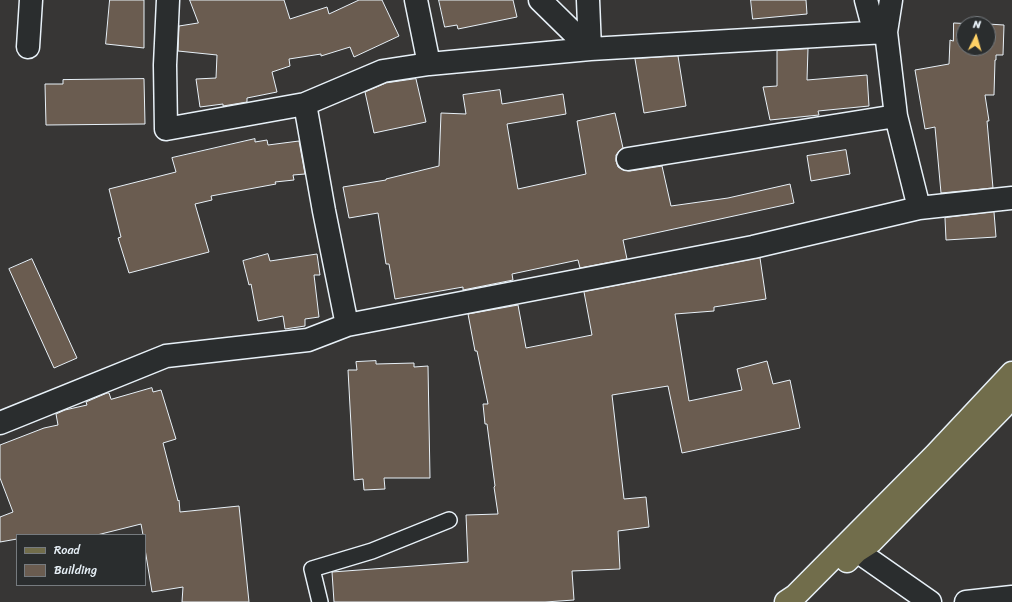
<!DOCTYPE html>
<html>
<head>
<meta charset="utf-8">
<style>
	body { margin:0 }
	#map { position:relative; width:1012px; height:602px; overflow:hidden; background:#373635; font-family:Sriracha,sans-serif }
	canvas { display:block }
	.legend { position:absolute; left:16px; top:534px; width:130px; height:52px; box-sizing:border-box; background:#2a2d2e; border:1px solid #767b7f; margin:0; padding:5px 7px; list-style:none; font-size:12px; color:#e8f1f8 }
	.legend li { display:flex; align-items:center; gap:8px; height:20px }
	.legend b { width:20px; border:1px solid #767b7f }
	.north { position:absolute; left:956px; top:16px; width:40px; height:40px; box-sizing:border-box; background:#2a2d2e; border:1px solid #767b7f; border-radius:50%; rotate:5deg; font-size:11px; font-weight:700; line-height:16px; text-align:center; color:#e8f1f8 }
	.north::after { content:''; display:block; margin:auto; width:14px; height:18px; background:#ffd166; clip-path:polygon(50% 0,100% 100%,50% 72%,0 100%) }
</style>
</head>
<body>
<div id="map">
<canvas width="1012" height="602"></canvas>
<ul class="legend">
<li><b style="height:5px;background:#716d4b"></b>Road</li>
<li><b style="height:11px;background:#6a5c50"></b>Building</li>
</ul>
<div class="north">N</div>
</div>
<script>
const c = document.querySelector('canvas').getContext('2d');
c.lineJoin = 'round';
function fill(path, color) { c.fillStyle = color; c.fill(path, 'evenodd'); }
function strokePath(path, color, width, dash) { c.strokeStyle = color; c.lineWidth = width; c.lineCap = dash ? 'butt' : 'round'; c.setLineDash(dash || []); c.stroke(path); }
const building = new Path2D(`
	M110,0H144V48L106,44Z
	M190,0H284L290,19L327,7L329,14L359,0H382L399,36L354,57L350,47L321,56V54L289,59L290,66L272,72L277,92L247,98V102L223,106V104L200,107L196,79L216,78L217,55L178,51L179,26L198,23Z
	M439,0H513L517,17L458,29L457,25L445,27Z
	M751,0H806L807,14L753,19Z
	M954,23L974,24H964V48H988V24L1004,25L1003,55H996V60H995L994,95H985L989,121H987L993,188L941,193L935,127L925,129L915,70L949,64L950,40L953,41Z
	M808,49L807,80L867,75L869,106L818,111L819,115L770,120L763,87L777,86V51Z
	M678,56L686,106L644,113L635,59Z
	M144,79L145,124L46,125L45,84H63V80Z
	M416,79L426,122L374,133L365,92L386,83Z
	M500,90L502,104L563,94L566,114L507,124L518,189L586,174L577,121L615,113L623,148L620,150L616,155V161L618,167L623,170L630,171L662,166L671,206L728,198L790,184L794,203L623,240L627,259L580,268L578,260L512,274L513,280L463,290V287L395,299L389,264H386L378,213L349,218L343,187L386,180V179L439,166L441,113L466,114L463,95Z
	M255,139V142L267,140L268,145L299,141L305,174L293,175L294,180L275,182L276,184L211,196L212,200L195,204L209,252L129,273L118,238L121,237L109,189L176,172L172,158Z
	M846,150L850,174L811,181L807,156Z
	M994,212L996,237L946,240L945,218Z
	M268,254L270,261L317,254L320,275H314L319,317L305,319V326L285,329L283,316L258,321L251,284L249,285L243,261Z
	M760,258L766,299L714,307V311L675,314L689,401L742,390L737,369L767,361L773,384L790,380L800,428L682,453L668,386L612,395L624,499L646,497L649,527L618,531L620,569L572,571L574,600L545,602H334L332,572L468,562L466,515L498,514L494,487L495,486L487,424H485L483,404H488L477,351H475L468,314L518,305L526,348L592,335L584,292Z
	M32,259L77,358L54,368L9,269Z
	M376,361V364L414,363V367L428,366L430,478H384L385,489L364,490L363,479L354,480L348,370H357L356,362Z
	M152,388L153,392L161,390L176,439L163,443L178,501L179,500L180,512L239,506L249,602H182L183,587L152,592L145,549V535H143L141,524L97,535H17V539L0,542V517L13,512L0,478V445L44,428L58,425L56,414L65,410L87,405L86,402L107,393H109L111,399Z`);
const service = new Path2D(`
	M320,602L312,569L372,551L449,520`);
const minor = new Path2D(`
	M168,0L165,65L166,129L305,104L324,211L347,325L753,247L919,208L1012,198
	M416,0L429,64
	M540,0L590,49
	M588,0L590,49
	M866,0L871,19L886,32
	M891,0L886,32L896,116L919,208
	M28,47L31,0
	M305,104L383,71L429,64L590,49L886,32
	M628,159L896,116
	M0,423L166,356L308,340L347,325
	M857,551L930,602
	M966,602L1012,597`);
const primary = new Path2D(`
	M847,561L857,551L871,542L1002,408L1012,397
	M786,602L795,596L935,455L1012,373`);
fill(building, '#6a5c50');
strokePath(building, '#e8f1f8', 1);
strokePath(service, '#e8f1f8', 18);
strokePath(minor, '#e8f1f8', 25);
strokePath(primary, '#e8f1f8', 25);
strokePath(service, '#2a2d2e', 15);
strokePath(minor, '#2a2d2e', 22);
strokePath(primary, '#716d4b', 22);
</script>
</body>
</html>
